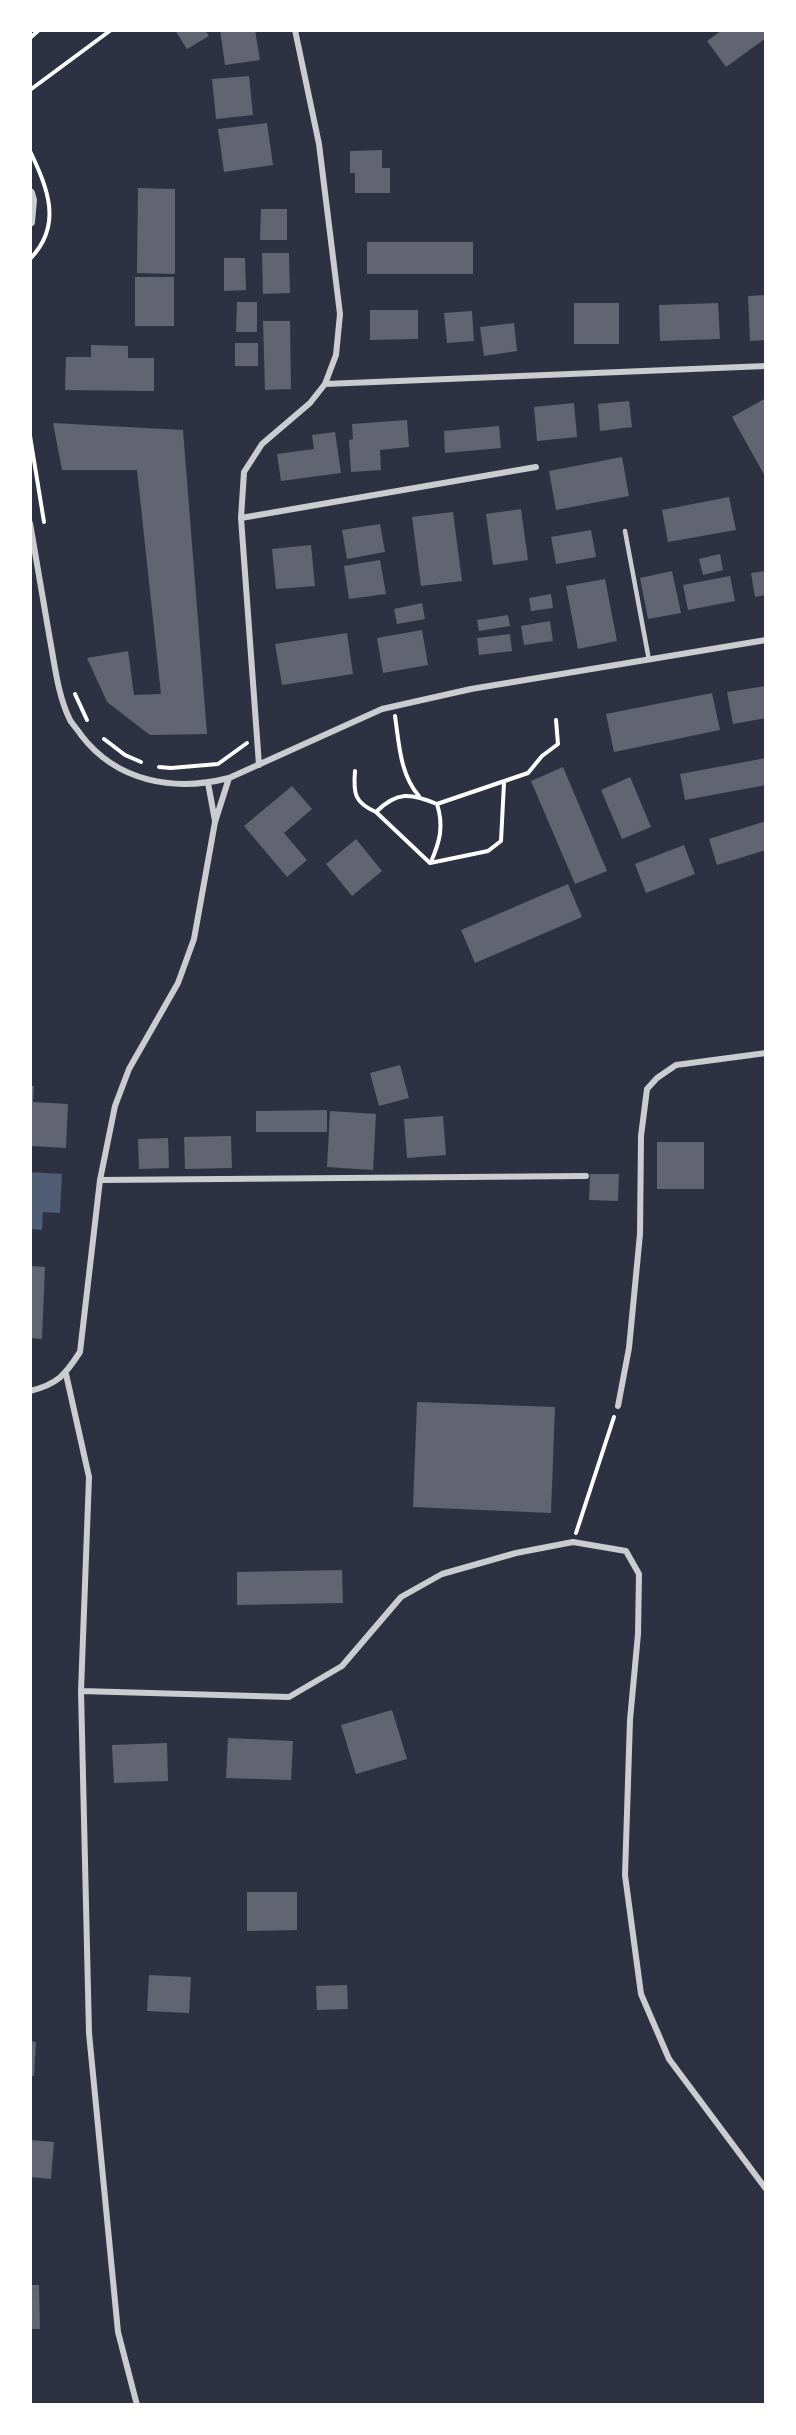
<!DOCTYPE html>
<html>
<head>
<meta charset="utf-8">
<style>
	body { margin:0 }
	#map { position:relative; width:796px; height:2435px; overflow:hidden; background:#2d3142; font-family:Quicksand,sans-serif }
	canvas { display:block }
	.frame { position:absolute; inset:0; border:32px solid #fff; pointer-events:none }
</style>
</head>
<body>
<div id="map">
<canvas width="796" height="2435"></canvas>
<div class="frame"></div>
</div>
<script>
const c = document.querySelector('canvas').getContext('2d');
c.lineJoin = 'round';
function fill(path, color) { c.fillStyle = color; c.fill(path, 'evenodd'); }
function strokePath(path, color, width, dash) { c.strokeStyle = color; c.lineWidth = width; c.lineCap = dash ? 'butt' : 'round'; c.setLineDash(dash || []); c.stroke(path); }
const water = new Path2D(`
	M30,1172L62,1174L60,1213L43,1212L42,1230L30,1229Z`);
const building = new Path2D(`
	M175,30H205L209,36L187,49Z
	M220,30H255L260,60L225,65Z
	M722,30H766V38L726,67L707,41Z
	M249,76L253,115L216,119L212,79Z
	M267,123L273,165L224,172L218,129Z
	M382,150V168H390V193H355V173H350V151Z
	M138,188L175,189V274L137,273Z
	M261,209H287V240H260Z
	M367,242H473V274H367Z
	M262,253H289L290,293L263,294Z
	M224,258H245L246,290L224,291Z
	M135,277H174V326H135Z
	M766,295V340L750,341L748,296Z
	M237,302H257V332H236Z
	M574,303H619V344H574Z
	M718,303L720,339L660,341L659,305Z
	M370,310H418V339L370,340Z
	M472,311L474,341L447,343L444,313Z
	M263,321H290L291,389L265,390Z
	M514,323L517,351L484,356L480,327Z
	M235,343H258V366H235Z
	M91,345L128,346V358H154V391L65,390L66,357H91Z
	M766,398V478L732,417Z
	M629,401L632,427L600,431L598,404Z
	M574,403L577,437L537,441L534,407Z
	M407,420L409,447L380,450L381,470L351,472L349,440L353,439L352,424Z
	M53,423L183,430L207,734L150,735L107,702L87,658L128,651L134,695L161,694L137,470H62Z
	M499,426L501,448L445,453L444,431Z
	M335,432L341,473L281,481L277,454L314,449L312,435Z
	M622,457L629,496L556,510L549,471Z
	M729,497L736,530L668,542L662,510Z
	M521,509L528,560L493,565L486,514Z
	M453,512L462,581L421,586L412,517Z
	M380,524L385,552L347,559L342,530Z
	M591,530L596,557L556,564L551,537Z
	M311,545L315,586L276,589L272,549Z
	M720,554L723,570L703,575L699,559Z
	M380,560L386,594L349,599L344,566Z
	M672,571L681,613L648,619L640,578Z
	M766,571V595L755,597L751,573Z
	M730,576L735,601L688,610L683,585Z
	M605,579L617,641L578,649L566,586Z
	M551,594L553,608L531,611L529,598Z
	M422,603L425,619L397,624L394,609Z
	M508,615L510,626L479,631L477,620Z
	M550,621L553,641L524,645L521,626Z
	M422,630L428,665L383,673L377,638Z
	M347,633L353,674L282,685L275,644Z
	M510,634L512,651L479,655L477,638Z
	M766,686V718L733,724L727,692Z
	M712,693L720,730L614,752L606,714Z
	M766,758V785L685,800L680,774Z
	M563,767L607,871L575,884L531,781Z
	M630,777L651,827L622,839L601,790Z
	M292,786L312,809L284,833L307,860L287,877L244,826Z
	M766,821V850L717,865L709,839Z
	M356,839L382,871L352,896L326,864Z
	M684,845L695,874L646,893L635,864Z
	M568,884L582,917L475,963L461,930Z
	M400,1065L409,1098L379,1106L370,1073Z
	M30,1086H34L33,1102L68,1104L66,1148L32,1146Z
	M327,1110V1132H256V1111Z
	M330,1111L376,1114L373,1170L327,1167Z
	M443,1116L446,1155L407,1158L404,1119Z
	M231,1136L232,1168L185,1169L184,1137Z
	M168,1138L169,1168L139,1169L138,1139Z
	M657,1142H704V1189H657Z
	M590,1174H619L618,1201L589,1200Z
	M30,1266L45,1267L42,1339L30,1338Z
	M417,1402L555,1407L551,1513L413,1507Z
	M342,1570L343,1603L237,1605V1572Z
	M392,1710L407,1759L356,1774L341,1725Z
	M228,1738L293,1741L291,1780L226,1778Z
	M167,1743L168,1781L114,1783L112,1745Z
	M247,1892H297V1930L247,1931Z
	M149,1975L191,1977L189,2013L147,2011Z
	M347,1985L348,2009L317,2010L316,1986Z
	M30,2041L36,2042L34,2076H30Z
	M30,2140L54,2142L51,2179L30,2177Z
	M30,2285H39L40,2329H30Z`);
const path = new Path2D(`
	M30,38L39,30
	M30,90L111,30
	M30,151C48,189 63,225 30,259
	M30,436L44,522
	M75,694L87,720
	M395,716C399,743 400,775 419,796
	M104,739L125,755L141,762
	M159,767L171,768L218,764L247,743
	M355,771C353,794 355,803 376,812C397,791 411,793 437,804C444,826 440,841 431,862
	M437,804L528,773L542,756L558,744L556,720
	M376,812L430,863L488,851L501,841L504,783
	M576,1533L614,1417`);
const service = new Path2D(`
	M625,531L649,660`);
const minor = new Path2D(`
	M325,384L766,366
	M241,518L536,467
	M30,523C37,562 43,601 50,640C55,666 58,696 70,720C73,725 78,730 81,735C117,782 174,792 229,778L382,709L471,689L766,640
	M259,765L241,518L244,472L262,444L310,403L325,384L336,355L340,314L319,144L295,30
	M208,783L215,821
	M100,1180L586,1176
	M66,1374L89,1477L81,1691L89,2033L118,2332L137,2405
	M30,1391C58,1384 65,1375 80,1352L100,1180L115,1106L129,1069L178,983L194,939L215,822L229,778
	M618,1406L629,1348L640,1234L641,1136L647,1089L657,1078L676,1065L766,1053
	M81,1691L289,1697L342,1666L401,1597L442,1574L516,1553L573,1542L626,1551L639,1574L638,1634L630,1720L625,1875L641,1994L669,2059L766,2189`);
const tertiary = new Path2D(`
	M30,193L32,200L30,222`);
fill(water, '#4f5d75');
fill(building, '#626471');
strokePath(path, '#fff', 4);
strokePath(service, '#caccd0', 4.5);
strokePath(minor, '#caccd0', 6);
strokePath(tertiary, '#caccd0', 10);
</script>
</body>
</html>
